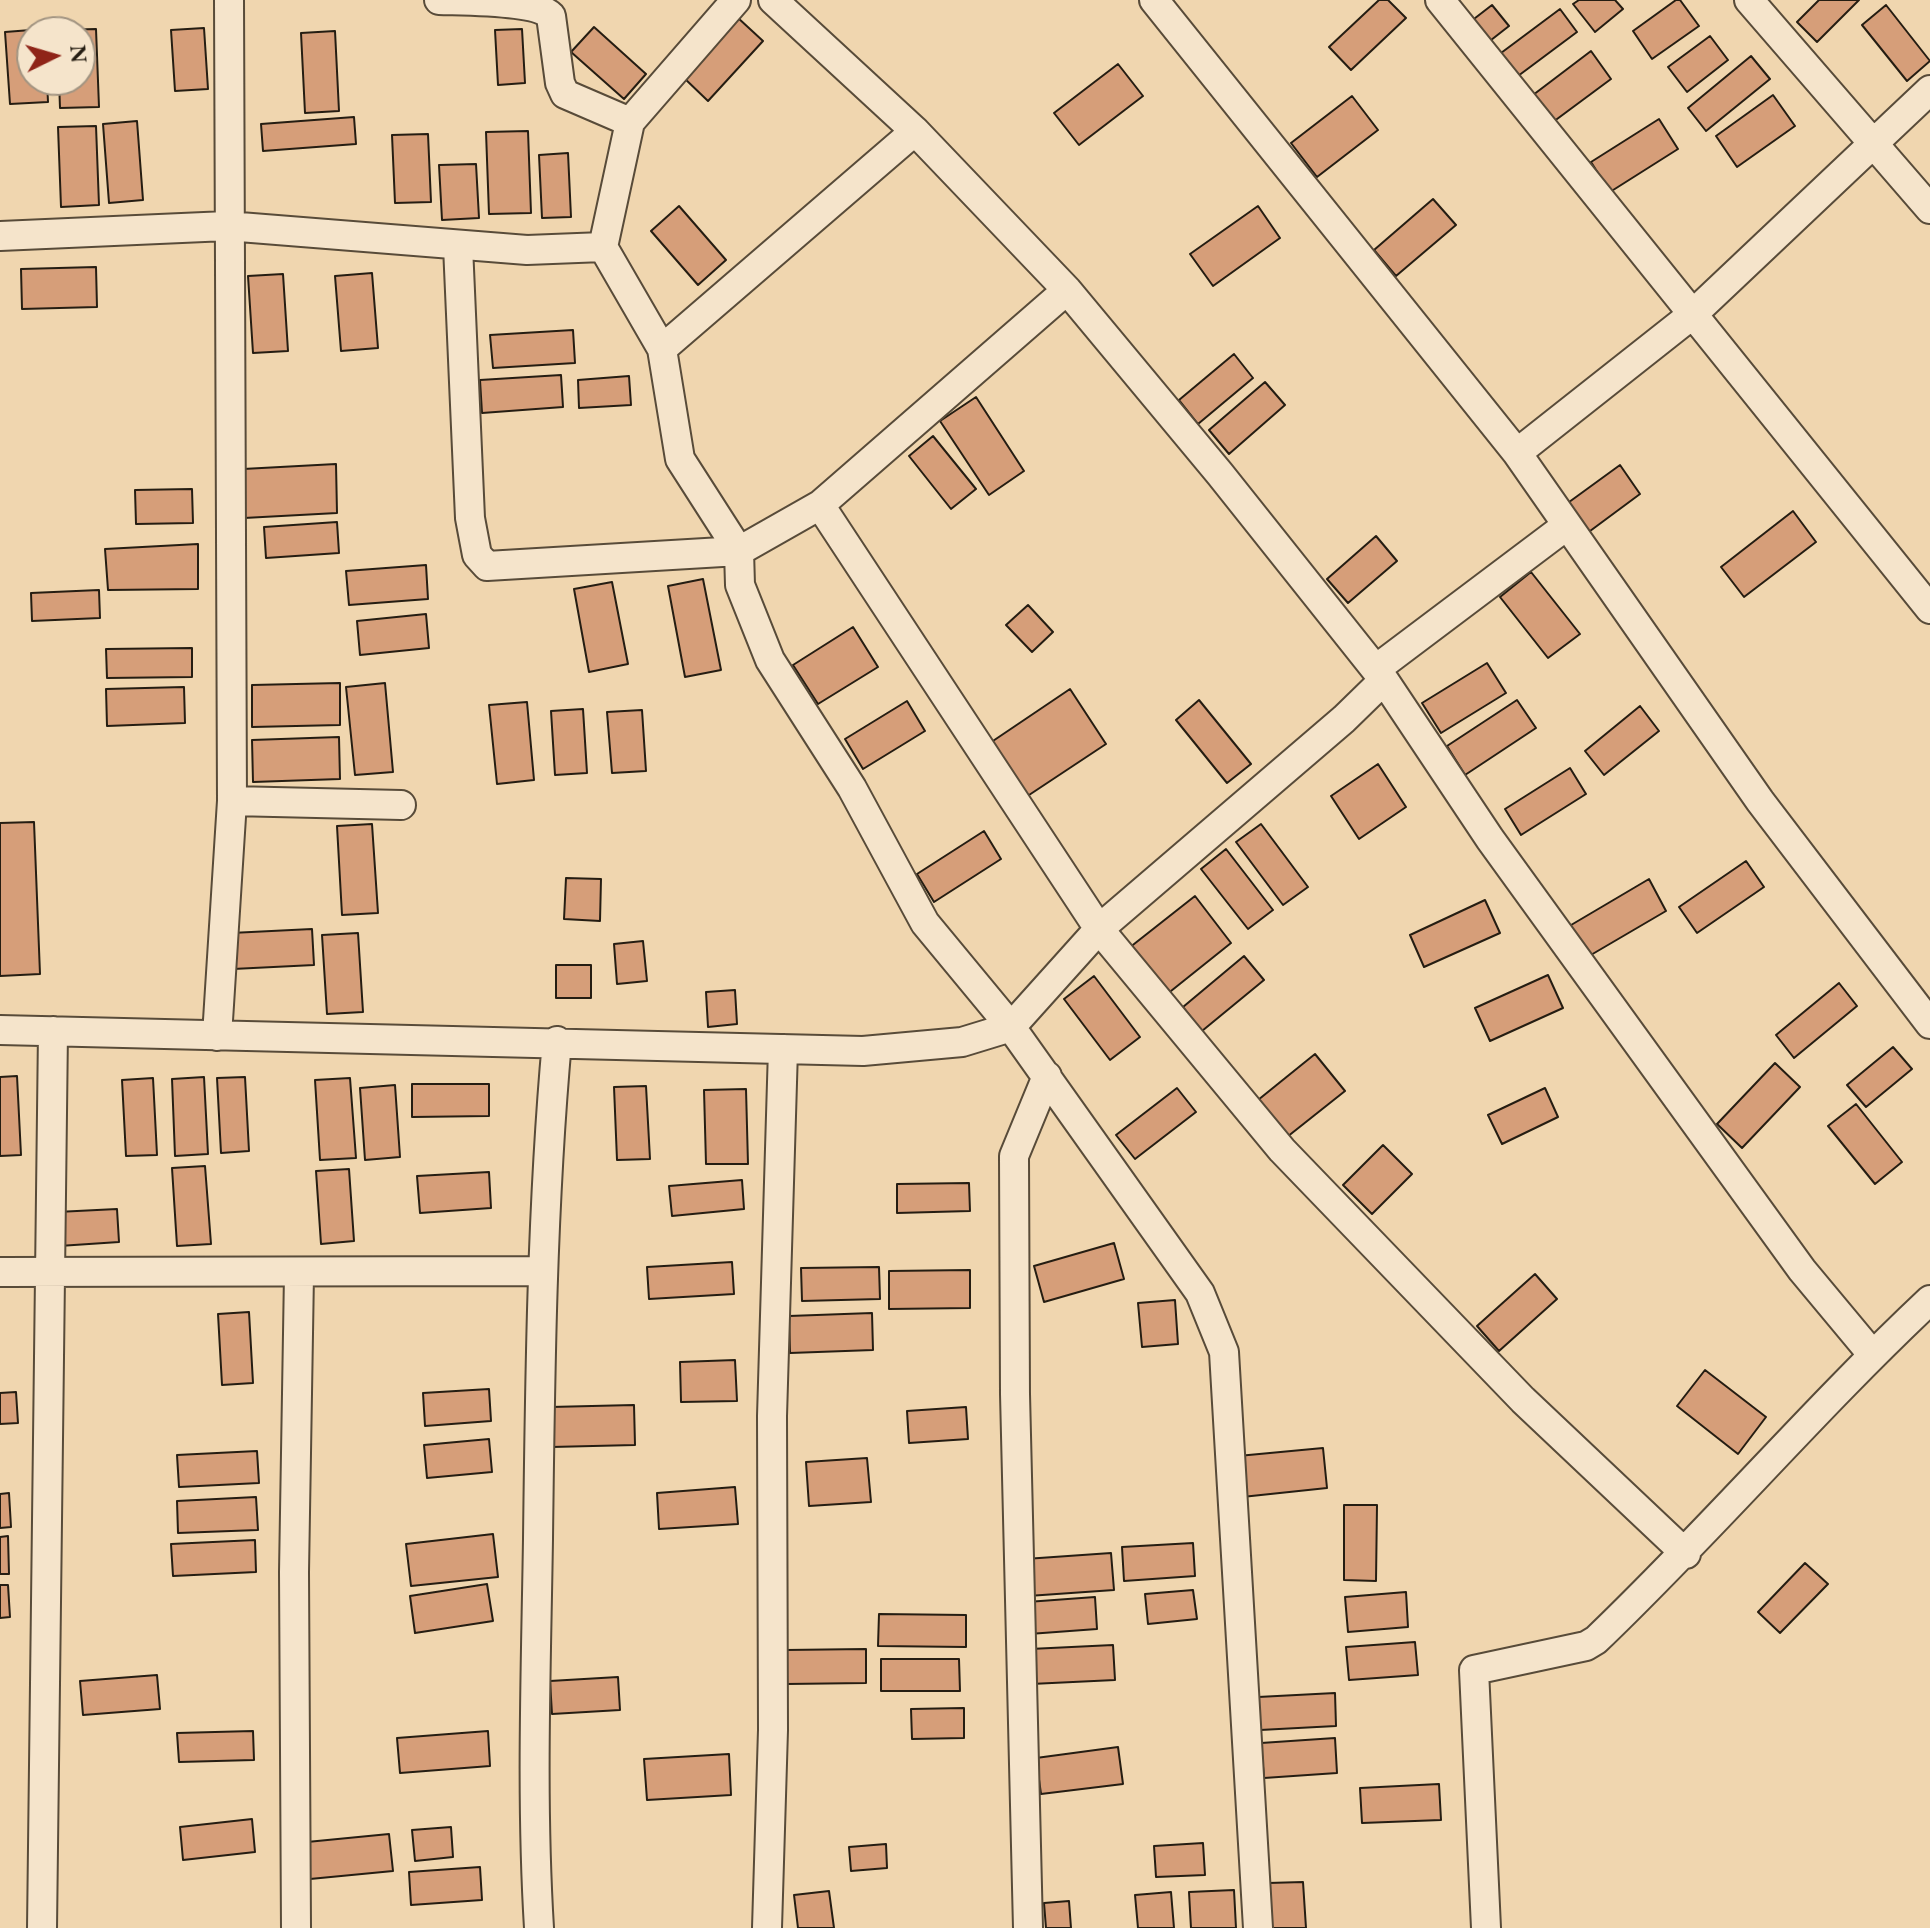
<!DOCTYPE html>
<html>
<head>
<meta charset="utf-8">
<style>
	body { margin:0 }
	#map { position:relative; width:1930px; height:1928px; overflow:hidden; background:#f0d6af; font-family:"EB Garamond",serif }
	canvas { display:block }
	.north { position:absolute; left:16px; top:16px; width:80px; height:80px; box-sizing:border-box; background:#f5e4cb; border:2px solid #a29481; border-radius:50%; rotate:85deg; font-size:22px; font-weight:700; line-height:32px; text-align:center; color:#251d12 }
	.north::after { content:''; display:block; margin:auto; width:28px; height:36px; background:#8f2418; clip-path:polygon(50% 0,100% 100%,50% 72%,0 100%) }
</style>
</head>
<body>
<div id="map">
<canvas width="1930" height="1928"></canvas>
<div class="north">N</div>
</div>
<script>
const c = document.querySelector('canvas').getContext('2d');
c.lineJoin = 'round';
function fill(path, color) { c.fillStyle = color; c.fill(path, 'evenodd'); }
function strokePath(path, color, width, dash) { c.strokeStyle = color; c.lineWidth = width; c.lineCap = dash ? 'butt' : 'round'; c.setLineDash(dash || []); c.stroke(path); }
const building = new Path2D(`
	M1379,0H1388L1406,18L1351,70L1329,47Z
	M1579,0H1615L1623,9L1595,32L1573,4Z
	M1676,0H1680L1699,26L1652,59L1633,31Z
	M1819,0H1859L1817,42L1797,22Z
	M1492,5L1509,26L1486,44L1470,22Z
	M1886,5L1930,61L1907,81L1862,25Z
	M1560,9L1577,32L1514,79L1497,56Z
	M737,17L763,41L708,101L682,76Z
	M594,27L646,74L624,99L571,52Z
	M204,28L208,89L175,91L171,30Z
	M44,29L32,32V80H47L48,102L10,104L5,32Z
	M96,29L99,107L60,108L59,80H80V32L57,30Z
	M522,29L525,83L498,85L495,30Z
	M335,31L339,111L305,113L301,33Z
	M1710,36L1728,60L1687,92L1668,67Z
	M1591,51L1611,79L1553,122L1533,95Z
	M1751,56L1770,79L1706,131L1688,108Z
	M1118,64L1143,96L1079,145L1054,113Z
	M1773,95L1795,126L1737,167L1716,136Z
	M1352,96L1378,130L1317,177L1291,143Z
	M354,117L356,144L263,151L261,124Z
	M1659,119L1678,149L1610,192L1591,162Z
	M137,121L143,200L109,203L103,124Z
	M96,126L99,205L61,207L58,127Z
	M528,131L531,213L489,214L486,132Z
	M428,134L431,202L395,203L392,135Z
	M568,153L571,217L542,218L539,155Z
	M476,164L479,218L442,220L439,165Z
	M1433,199L1456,225L1396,276L1374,250Z
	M679,206L726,260L698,285L651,231Z
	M1258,206L1280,238L1213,286L1190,254Z
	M96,267L97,307L22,309L21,269Z
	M372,273L378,348L341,351L335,276Z
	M283,274L288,351L253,353L248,276Z
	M573,330L575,363L493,368L490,335Z
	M1234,354L1253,378L1198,424L1179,400Z
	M561,375L563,407L482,413L480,380Z
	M629,376L631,405L579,408L578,380Z
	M1265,382L1285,405L1229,454L1209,430Z
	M976,397L1024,471L989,495L940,421Z
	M933,436L976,489L951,509L909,456Z
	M336,464L337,513L244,518L243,469Z
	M1620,465L1640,494L1586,534L1565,505Z
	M192,489L193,523L136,524L135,490Z
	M1793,511L1816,542L1744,597L1721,567Z
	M337,522L339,553L266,558L264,527Z
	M1376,536L1397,561L1348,603L1327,579Z
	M198,544V589L108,590L105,549Z
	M426,565L428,599L349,605L346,571Z
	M1531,572L1580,634L1548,658L1500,597Z
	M703,579L721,670L685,677L668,586Z
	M612,582L628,664L589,672L574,589Z
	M99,590L100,618L32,621L31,593Z
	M1028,605L1053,632L1032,652L1006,625Z
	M426,614L429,648L360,655L357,621Z
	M853,627L878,667L818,704L793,665Z
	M192,648V677L107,678L106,649Z
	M1487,663L1506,693L1441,733L1422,703Z
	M340,683V725L252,727V685Z
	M385,683L393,772L355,775L346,687Z
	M184,687L185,723L107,726L106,689Z
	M1070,689L1106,744L1020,801L984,747Z
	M1199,700L1251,764L1227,783L1176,720Z
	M1517,700L1536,728L1465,775L1447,746Z
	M907,701L925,731L863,769L845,739Z
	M527,702L534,780L497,784L489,705Z
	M1640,706L1659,731L1604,775L1585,751Z
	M583,709L587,773L555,775L551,711Z
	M642,710L646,771L612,773L607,712Z
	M339,737L340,779L253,782L252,740Z
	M1378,764L1406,807L1359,839L1331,796Z
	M1570,768L1586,794L1521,835L1505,809Z
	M34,822L40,974L0,976V823Z
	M372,824L378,913L342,915L337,826Z
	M1261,824L1308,887L1283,905L1236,842Z
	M984,831L1001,859L934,902L917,874Z
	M1226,849L1273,910L1248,929L1201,869Z
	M1746,861L1764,887L1697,933L1679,907Z
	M566,878L601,879L600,921L564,919Z
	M1649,879L1666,911L1584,959L1566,928Z
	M1195,896L1231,943L1166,995L1129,948Z
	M1485,900L1500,933L1424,967L1410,935Z
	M312,929L314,965L233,969L231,933Z
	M358,933L363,1012L327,1014L322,935Z
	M643,941L647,981L617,984L614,944Z
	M1244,956L1264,980L1202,1031L1183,1007Z
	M556,965H591V998H556Z
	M1548,975L1563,1008L1490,1041L1475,1008Z
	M1094,976L1140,1037L1110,1060L1064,999Z
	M1839,983L1857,1006L1794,1058L1776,1035Z
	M735,990L737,1024L708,1027L706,992Z
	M1893,1047L1912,1069L1866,1107L1847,1085Z
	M1315,1054L1345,1091L1287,1137L1258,1100Z
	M1775,1063L1800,1087L1742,1148L1717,1124Z
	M17,1076L21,1155L0,1156V1077Z
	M204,1077L208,1154L175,1156L172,1079Z
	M245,1077L249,1151L221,1153L217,1078Z
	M153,1078L157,1155L126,1156L122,1080Z
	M350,1078L356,1158L320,1160L315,1080Z
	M412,1084H489V1116L412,1117Z
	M395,1085L400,1157L365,1160L360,1088Z
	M646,1086L650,1159L617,1160L614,1087Z
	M1177,1088L1196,1112L1135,1159L1116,1135Z
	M1545,1088L1558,1117L1502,1144L1488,1115Z
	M746,1089L748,1164H706L704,1090Z
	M1856,1104L1902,1162L1875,1184L1828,1126Z
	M1383,1145L1412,1174L1372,1214L1343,1185Z
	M205,1166L211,1244L177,1246L172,1168Z
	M349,1169L354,1241L321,1244L316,1171Z
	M489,1172L491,1208L420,1213L417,1176Z
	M742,1180L744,1209L672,1216L669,1186Z
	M969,1183L970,1211L897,1213V1184Z
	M117,1209L119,1242L59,1246L57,1212Z
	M1114,1243L1124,1279L1044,1302L1034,1266Z
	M732,1262L734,1294L649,1299L647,1267Z
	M879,1267L880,1299L802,1301L801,1268Z
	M970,1270V1308L889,1309V1271Z
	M1535,1274L1557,1299L1499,1351L1477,1326Z
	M1175,1300L1178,1344L1142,1347L1138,1303Z
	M249,1312L253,1383L222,1385L218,1314Z
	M872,1313L873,1350L790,1353L789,1316Z
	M735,1360L737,1401L681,1402L680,1362Z
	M1705,1370L1766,1417L1738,1454L1677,1406Z
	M489,1389L491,1421L425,1426L423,1393Z
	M16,1392L18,1423L0,1424V1393Z
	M634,1405L635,1445L551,1447L550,1407Z
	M966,1407L968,1439L909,1443L907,1411Z
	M489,1439L492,1472L427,1478L424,1445Z
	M1323,1448L1327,1488L1242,1497L1238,1456Z
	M257,1451L259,1483L179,1487L177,1455Z
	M867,1458L871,1502L809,1506L806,1462Z
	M735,1487L738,1524L659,1529L657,1493Z
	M9,1493L11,1527L0,1528V1494Z
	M256,1497L258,1530L178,1533L177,1501Z
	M1344,1505H1377L1376,1581L1344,1580Z
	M493,1534L498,1577L411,1586L406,1544Z
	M8,1536L9,1574H0V1537Z
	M255,1540L256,1572L173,1576L171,1544Z
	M1193,1543L1195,1576L1124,1581L1122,1547Z
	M1111,1553L1114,1590L1028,1596L1025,1559Z
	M1805,1563L1828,1584L1780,1633L1758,1612Z
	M487,1584L493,1621L415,1633L410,1596Z
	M0,1585H8L10,1617L0,1618Z
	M1193,1590L1197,1619L1148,1624L1145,1594Z
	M1406,1592L1408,1627L1348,1632L1345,1597Z
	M1095,1597L1097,1629L1029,1634L1027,1602Z
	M879,1614L966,1615V1647L878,1646Z
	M1415,1642L1418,1675L1349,1680L1346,1647Z
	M1113,1645L1115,1680L1031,1684L1030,1649Z
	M866,1649V1683L786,1684V1650Z
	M881,1659H959L960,1691H881Z
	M157,1675L160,1709L83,1715L80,1681Z
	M618,1677L620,1710L552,1714L550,1681Z
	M1335,1693L1336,1726L1260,1730L1258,1697Z
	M964,1708V1738L912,1739L911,1709Z
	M253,1731L254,1760L179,1762L177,1733Z
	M488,1731L490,1766L400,1773L397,1738Z
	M1335,1738L1337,1773L1264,1778L1261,1743Z
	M1118,1747L1123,1784L1041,1794L1036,1758Z
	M729,1754L731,1795L647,1800L644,1759Z
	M1439,1784L1441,1820L1362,1823L1360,1788Z
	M252,1819L255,1852L183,1860L180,1827Z
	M451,1827L453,1857L415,1861L412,1830Z
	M389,1834L393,1871L310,1879L307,1842Z
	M1203,1843L1205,1875L1156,1877L1154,1846Z
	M886,1844L887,1868L851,1871L849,1847Z
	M480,1867L482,1900L411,1905L409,1872Z
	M1303,1882L1306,1928H1270L1268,1883Z
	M1234,1890L1236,1928H1191L1189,1892Z
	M829,1891L834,1928H798L794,1895Z
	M1171,1892L1174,1928H1138L1135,1895Z
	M1069,1901L1071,1928H1046L1044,1903Z`);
const minor = new Path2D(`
	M439,0C465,1 536,0 551,16L560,83L565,94L630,122L736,0
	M773,0L915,131L1067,290L1220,474L1384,680L1490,839L1802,1270L1872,1354
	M1154,0L1517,453L1760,801L1930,1024
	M1440,0L1930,609
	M1749,0L1930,209
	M630,122L603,247L662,349L680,459L739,551L740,585L770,660L852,788L925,923L1011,1027L1200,1293L1224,1352L1258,1928
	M0,236L227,226L527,250L603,247
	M458,246L470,518L477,555L487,566L739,551L820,505L1067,290
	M662,349L915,131
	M1517,453L1693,314L1930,90
	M820,505L1099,929L1282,1150L1523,1400L1686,1554
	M1376,669L1566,526
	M232,801L401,805
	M0,1030L863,1051L962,1042L1011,1027L1099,929L1344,719L1384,680
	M217,1036L232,801L229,0
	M0,1272L541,1271
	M42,1928L53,1031
	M296,1928L294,1572L299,1274
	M539,1928C531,1798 536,1669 538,1539C540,1372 542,1207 557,1041
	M767,1928L773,1730L772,1416L783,1049
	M1028,1928L1015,1394L1014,1156L1047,1076
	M1486,1928L1474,1670L1586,1646L1596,1640C1711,1530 1814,1409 1930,1300`);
fill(building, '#d69e79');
strokePath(building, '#251d12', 2);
strokePath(minor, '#584b39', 32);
strokePath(minor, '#f5e4cb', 28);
</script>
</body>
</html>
